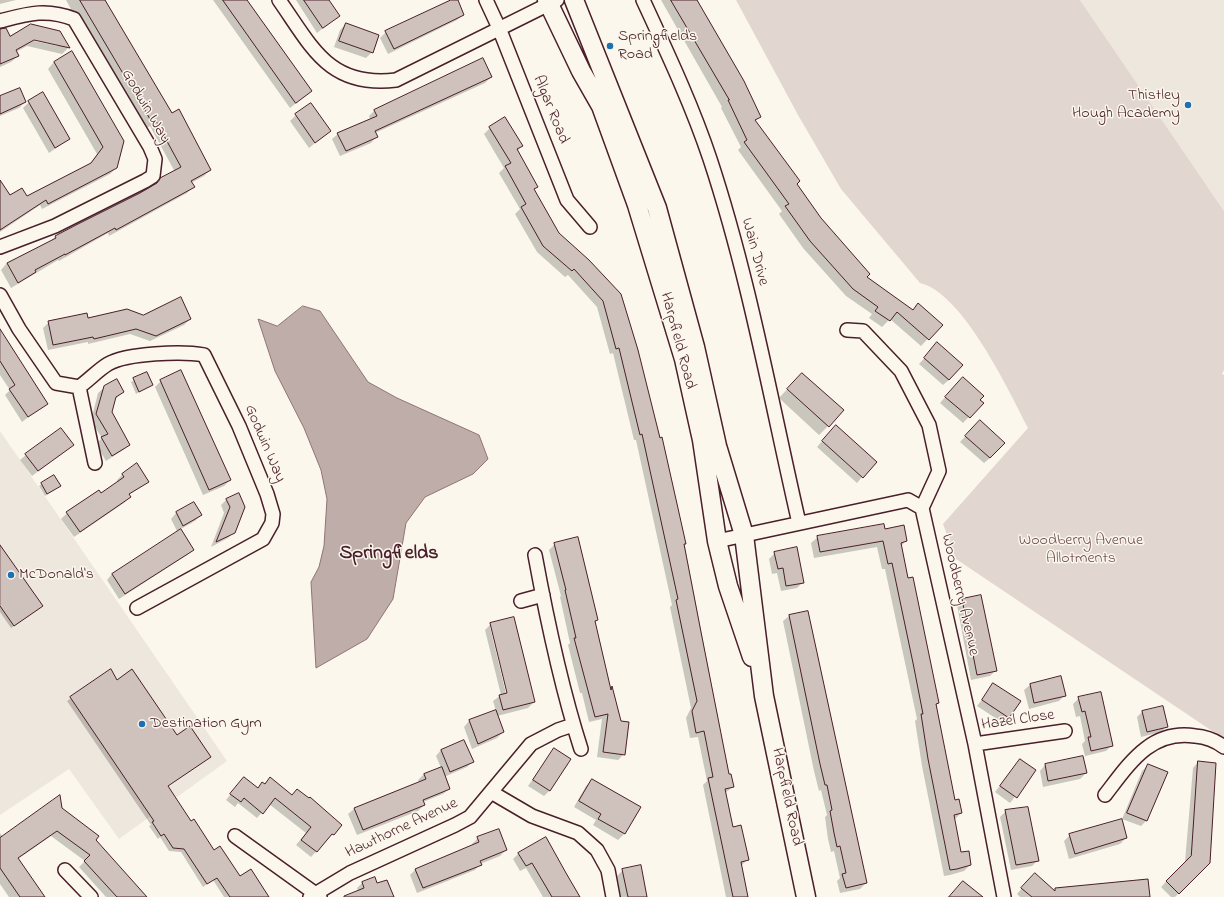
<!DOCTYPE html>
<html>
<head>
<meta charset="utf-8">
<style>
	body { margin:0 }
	canvas { display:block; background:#fbf7ec }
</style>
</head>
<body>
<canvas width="1224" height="897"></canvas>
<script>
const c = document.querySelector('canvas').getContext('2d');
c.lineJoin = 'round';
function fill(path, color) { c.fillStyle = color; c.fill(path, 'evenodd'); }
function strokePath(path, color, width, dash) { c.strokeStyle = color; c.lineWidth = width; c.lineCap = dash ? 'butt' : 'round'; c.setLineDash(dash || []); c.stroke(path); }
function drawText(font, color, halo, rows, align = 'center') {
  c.font = font + ' "Indie Flower",sans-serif'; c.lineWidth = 3; c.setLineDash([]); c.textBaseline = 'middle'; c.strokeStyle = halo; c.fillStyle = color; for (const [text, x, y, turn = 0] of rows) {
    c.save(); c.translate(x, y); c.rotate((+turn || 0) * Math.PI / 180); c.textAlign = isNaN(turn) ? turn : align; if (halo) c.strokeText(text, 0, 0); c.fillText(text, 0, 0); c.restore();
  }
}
const built = new Path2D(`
	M1080,0H1224V211Z
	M0,431L227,761L119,839L69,769L0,815Z`);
const green = new Path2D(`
	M736,0H1080L1224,211V370L1222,374L1224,375V739L956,559L943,524L1028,428C1009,391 963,293 920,283L841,189L798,115Z`);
const water = new Path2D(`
	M303,306L320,311L368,382L397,398L479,435L488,459L473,474L425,497L406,523L393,599L367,639L316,668L311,582L319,567L324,546L327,499L321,470L304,428L275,371L258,319L277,326Z`);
const shadow = new Path2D(`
	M0,0H16L0,4Z
	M66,0H104L171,115L210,170L204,176L191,183L193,187L187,193L109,236L108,233L59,261L58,260L11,288L1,270L7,263L50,242L55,237L76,225L141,194L175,172L150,126L145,129L127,93L125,94L77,20Z
	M213,0H246L311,91L290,108Z
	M296,0H327L338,16L317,33Z
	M453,0H456L463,15L457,20L388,54L380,38L386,32Z
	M661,0H696L760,117L755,121L820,219L866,277L912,311L941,325L921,346L890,319L882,327L869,318L872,314L846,296L803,248L779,214L782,211L738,150L741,147L721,108L722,107Z
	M346,24L372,52L366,58L334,47L340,30Z
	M59,32L68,48L62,54L27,46L16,52L18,56L11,62L0,67V39ZM30,38L58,44V46L29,40Z
	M72,52L116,168L110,174L42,209L40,205L0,232V189L10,197H27L89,165L97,154L48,69L54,62Z
	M491,77L485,83L375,133L376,137L371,143L340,156L332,139L338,134L370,119L369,116L375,110Z
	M0,97L25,102L19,108L0,116Z
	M29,102L69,139L49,153L23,108Z
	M296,115L330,131L309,148L290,121Z
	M490,128L522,146L517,151L537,186L533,190L558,234L589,261L678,511L729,775L733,787L725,793L732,828L748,859L741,866L747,897H726L703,785L707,781L698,737L690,738L686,718L691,708L670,607L672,605L636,440H634L613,353L610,354L597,307L568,275L565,277L537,252L515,214L520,209L499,173L504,168L484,134Z
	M143,316L190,319L184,325L150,341L130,334L88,344V342L48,350L43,328L49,322Z
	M0,330L47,403L22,422L5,395L10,390L0,375Z
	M932,350L949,380L943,385L919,364Z
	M146,373L152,385L136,394L131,382Z
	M161,381L230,480L224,486L203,495L155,387Z
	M793,383L828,426L819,435L779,398Z
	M957,384L982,403L963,423L940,403Z
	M105,387L123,392L115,399L111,412L129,445L123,450L106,461L96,444L102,438L91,421L98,393Z
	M974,427L990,458L984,463L960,442Z
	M830,432L862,477L857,483L817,447Z
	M73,445L32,476L20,460L26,455Z
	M123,474L147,482L129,495L130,497L124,503L74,537L61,519L67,513L118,483L117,480Z
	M54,476L60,486L45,496L39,486Z
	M239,494L234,532L228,538L211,547L224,513L221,505L226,500Z
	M194,503L201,515L195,521L177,531L171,519L176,513Z
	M884,530L906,541L901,546L908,579L938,703L935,706L954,801L961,813L954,820L961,853L970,865L964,871L950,875L944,876L922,766L915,721L917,719L885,569H882L877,547L814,558L811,543L818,537Z
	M181,531L193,550L187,555L119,599L107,580L112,574Z
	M555,544L597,620L595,622L610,690L611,688L620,722L624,754L618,760L597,757L602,719L589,722L582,693H580L568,645L570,643L560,597L561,596L549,550Z
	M0,546L39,609L11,628L0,612Z
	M775,553L803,582L797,588L781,591L777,573L772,574L769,559Z
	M963,600L996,670L990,676L971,680L957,605Z
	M807,612L866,883L860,889L840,893L837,881L840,878L834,851L831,852L828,839L825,817L827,815L821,790L819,791L814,771L783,621L789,616Z
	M491,624L534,702L528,708L497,716L503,732L497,738L472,749L464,727L469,721L496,711L493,701L501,695L485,630ZM490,627H492L509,697L507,698Z
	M110,671L167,787L191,823L214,851L263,897H224L213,880L203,887L181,852L169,851L160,837L158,839L149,826L151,825L67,701Z
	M994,684L1009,718L1003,723L977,706Z
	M1030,685L1065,695L1059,701L1029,709L1024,690Z
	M1079,698L1112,745L1106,751L1085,756L1082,744L1085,741L1080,716L1076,717L1073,704Z
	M1142,712L1167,726L1161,732L1141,737L1137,717Z
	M554,749L550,790L544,796L528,786Z
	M441,750L473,761L467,767L444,777L449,789L443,794L423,802L424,805L418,811L357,835L348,814L354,809L419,783L418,780L424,774L441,768L436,756Z
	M1020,760L1035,771L1010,803L995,792Z
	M1198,762L1209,863L1175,897H1171L1161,887L1185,862L1193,768Z
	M1045,765L1086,773L1080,779L1043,787L1040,771Z
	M1148,765L1146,821L1141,826L1122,819L1142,771Z
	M270,779L291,796L341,825L311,857L296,845L306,833L269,804L257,818L238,803L235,807L226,800L239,784L257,789Z
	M592,780L640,807L624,834L618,840L593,825L596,820L574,807L586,786Z
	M61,809L95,840L146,897H106L79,867L85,861L51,836L18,859L44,897H9L0,884V833L3,837Z
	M1006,811L1038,860L1032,866L1011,870L1000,817Z
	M1070,835L1126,838L1120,844L1069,859L1064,841Z
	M478,838L506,850L500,856L480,864L475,870L417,893L410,875L416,869L473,846L472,844Z
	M519,853L579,897H543L526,868L520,871L513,859Z
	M640,866L647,897H621L617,876L623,870Z
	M1029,880L1054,897H1020L1017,894Z
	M362,883L377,884L393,897H360L357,888Z`);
const building = new Path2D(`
	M80,0H105L172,113L179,109L211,170L191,181L195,187L116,230L115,228L65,255V254L35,270L36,272L18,283L7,263L56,238L55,236L76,225L140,193L157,183L160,178L181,167L156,121L152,123L133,88H132Z
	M223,0H247L312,91L296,103Z
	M304,0H329L340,16L323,28Z
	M451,0H458L464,15L394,49L385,31Z
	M671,0H697L744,81L761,117L755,120L800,181L797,184L821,218L870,274L867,277L913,310L918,303L943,325L929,340L897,312L890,321L875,311L878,307L853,289L810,241L785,206L789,204L744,142L747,140L728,100H729Z
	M346,23L379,35L373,53L339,41Z
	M31,24L60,31L70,48L34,40L16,50L19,56L0,64V29L6,28L10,36Z
	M72,51L124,141L117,168L48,204L46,200L0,230V180L10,195L22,188L27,196L91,163L103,147L54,62Z
	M483,58L492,77L375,131L378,137L346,151L337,133L377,116L374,110Z
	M20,88L26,102L0,114V96Z
	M43,92L70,139L55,148L28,101Z
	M311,103L331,131L315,143L295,114Z
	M505,117L523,146L517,149L538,187L534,189L559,233L589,260L621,294L638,350L660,438L662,437L686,544H684L701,632L729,774H731L734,787L725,789L733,827L741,825L749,860L741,862L748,897H733L708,778L713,777L704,731L696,733L692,711L697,701L676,600L678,599L642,434L640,435L619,348L616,349L603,301L574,269L572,271L543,246L521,207L526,204L505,166L511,163L489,127Z
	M181,297L191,319L156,336L136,329L94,339L93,337L53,345L48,321L87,313L88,318L127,309L143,315Z
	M0,329L48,404L28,417L9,389L15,385L0,361Z
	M937,342L963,365L949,380L924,358Z
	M181,370L231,480L209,490L160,380Z
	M147,372L153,385L139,392L133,378Z
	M802,373L844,410L829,427L787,389Z
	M963,377L984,396L980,400L984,403L970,418L945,397Z
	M117,379L124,392L116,397L112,412L130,445L112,456L101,437L108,434L96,414L104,386Z
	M980,420L1005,443L990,458L965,436Z
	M836,425L877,462L863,478L822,441Z
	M61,428L74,445L38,471L25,454Z
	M137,463L149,482L129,494L131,497L80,532L66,512L99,490L101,493L124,477L122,474Z
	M54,475L61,486L47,494L41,483Z
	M239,493L245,507L235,533L216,542L230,507L226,499Z
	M194,502L202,515L183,526L176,512Z
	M884,524L885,529L904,525L907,541L901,543L908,578L913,577L939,703L936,704L955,800L959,799L962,813L954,815L961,852L969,851L971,865L957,869L950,870L928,759L921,714H923L913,663L892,563L888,564L883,541L820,552L817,536Z
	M181,529L194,550L125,594L112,574Z
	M578,537L598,620L595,621L611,690L612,686L621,721L629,722L625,755L603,752L608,714L595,717L574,638H576L565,590H566L554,543Z
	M0,545L43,606L14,626L0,606Z
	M797,547L804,583L786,586L783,568L778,569L774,552Z
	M981,595L997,671L977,675L962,599Z
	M808,611L867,883L846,888L842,874L846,873L840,846L837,847L834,833L830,811L832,810L827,785H825L820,764L789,615Z
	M514,617L535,702L503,710L499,695L507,693L490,623Z
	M111,669L117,680L132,669L177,735L190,726L211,757L168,786L191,821L194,819L214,850L220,846L240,876L251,869L269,897H230L217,878L207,884L184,849L173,848L164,834L161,836L152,822L154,821L70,697Z
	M1061,676L1066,696L1034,703L1030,684Z
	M993,683L1021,701L1009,718L982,700Z
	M1101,692L1113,746L1091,751L1088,737H1091L1085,711L1082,712L1078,697Z
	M1163,706L1168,727L1147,732L1142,711Z
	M496,710L504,732L478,744L469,720Z
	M464,740L474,762L450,772L441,750Z
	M554,748L571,759L550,791L533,780Z
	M1083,756L1087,773L1048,781L1045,764Z
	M1020,759L1036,770L1017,798L1000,786Z
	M1198,761L1216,763L1210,863L1179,894L1166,881L1191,856Z
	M1148,764L1168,772L1147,821L1127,813Z
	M442,767L450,789L423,800L425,805L363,830L354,808L426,779L424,774Z
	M244,777L258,788L262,782L265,784L270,777L292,795L297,789L309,798L310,797L342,825L334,835L332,834L317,852L301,840L311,827L275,798L263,814L244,798L241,802L230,794Z
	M592,779L641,807L625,834L598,819L601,814L579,801Z
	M60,795L62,808L99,836L96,840L147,897H117L84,861L90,855L57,831L18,858L45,897H20L0,868V838Z
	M1028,807L1039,861L1016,865L1005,810Z
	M1122,819L1127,838L1075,854L1069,834Z
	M499,829L507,850L480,861L482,865L423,888L415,869L479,842L477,837Z
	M546,837L566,873L580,897H552L532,863L526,866L518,853Z
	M641,865L647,897H628L622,869Z
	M1035,873L1055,891V888L1148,879L1150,897H1032L1021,888Z
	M375,877L377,883L387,880L394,897H344V896L364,888L362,882Z
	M963,881L983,897H949Z`);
const street = new Path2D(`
	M279,0C312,47 329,88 396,80L557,0
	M486,0L499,28L567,200L590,227
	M643,0C667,52 692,105 710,159C749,277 771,401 799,523
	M0,21C27,14 46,8 74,19L150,147L155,159L153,176L145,181L55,226L0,247
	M0,295L19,329L56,383L79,387C89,380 98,370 108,364C127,353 183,351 204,355L239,426L267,494L273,514L272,523L263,539L137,608
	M847,330L863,331L901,371L929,425L939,471L922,508
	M79,387L95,463
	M717,541L908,500L922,508L975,744L1004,897
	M535,555C547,620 561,687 581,749
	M521,601L543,595
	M975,744L1065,731
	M491,792L532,816L578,833L597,850L608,870L613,897
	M1105,795C1129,764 1151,729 1195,736C1207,737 1215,740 1224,747
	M235,836L320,897
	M65,870L91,897
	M310,897L350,873L455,825L470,817L531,744L558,730L573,725`);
const secondary = new Path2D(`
	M547,0L581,71L601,106L637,205L684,359L702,440L717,541L728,586L752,657
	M574,0L657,208L695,347L717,446L744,535L764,696L806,897`);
const markers = [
	[610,46,4,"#1f6fb2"],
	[1188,105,4,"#1f6fb2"],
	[11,575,4,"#1f6fb2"],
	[142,724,4,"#1f6fb2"]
];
const poiNames = [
	["Springfields",618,37],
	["Road",618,55],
	["Thistley",1180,96,"right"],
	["Hough Academy",1180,114,"right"],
	["McDonald's",19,575],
	["Destination Gym",150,724]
];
const streetNames = [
	["Godwin Way",145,107,60],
	["Algar Road",550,110,68],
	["Wain Drive",754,252,75],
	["Harpfield Road",677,341,75],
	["Godwin Way",264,444,67],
	["Woodberry Avenue",959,595,77],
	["Hazel Close",1018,721,-8],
	["Harpfield Road",786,797,78],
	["Hawthorne Avenue",402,829,-25]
];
const parkNames = [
	["Woodberry Avenue",1081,541],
	["Allotments",1081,559]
];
const districtNames = [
	["Springfields",389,555]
];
fill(built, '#eee7de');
fill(green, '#e2d7d0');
fill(water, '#bfadaa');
strokePath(water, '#907477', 1);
fill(shadow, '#0003');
fill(building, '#cfc2bc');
strokePath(building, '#4a1f2b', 1);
strokePath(street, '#4a1f2b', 16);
strokePath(secondary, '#4a1f2b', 21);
strokePath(street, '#fbf7ec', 13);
strokePath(secondary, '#fbf7ec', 18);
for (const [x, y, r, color] of markers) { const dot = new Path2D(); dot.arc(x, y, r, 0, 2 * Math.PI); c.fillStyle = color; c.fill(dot); strokePath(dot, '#fbf7ec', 1.5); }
drawText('16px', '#4a1f2b', '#fbf7ec', poiNames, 'left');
drawText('16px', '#4a1f2b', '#fbf7ec', streetNames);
drawText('16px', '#704d54', '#fbf7ec', parkNames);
drawText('bold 20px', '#4a1f2b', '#fbf7ec', districtNames);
</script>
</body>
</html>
